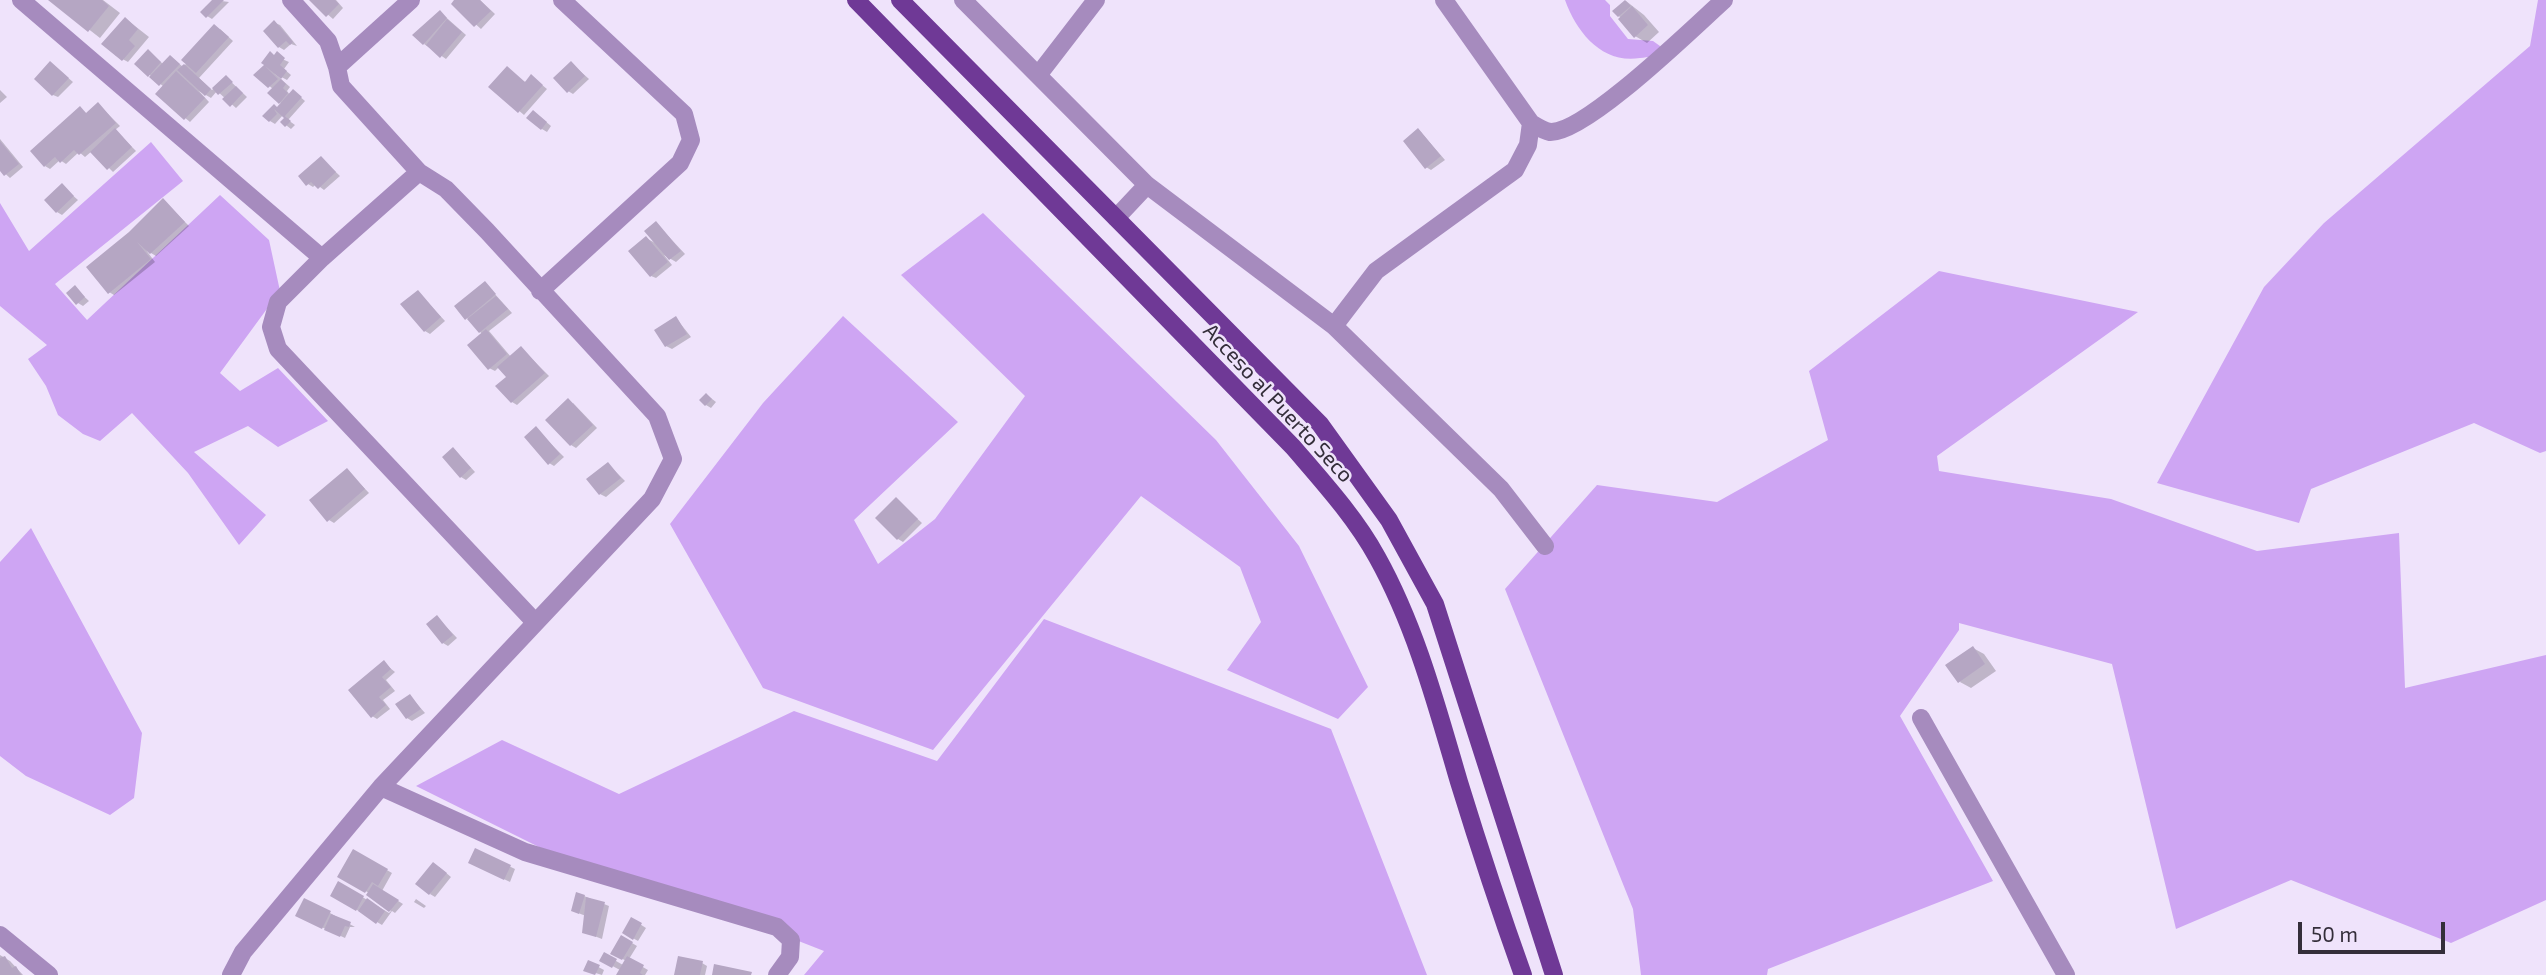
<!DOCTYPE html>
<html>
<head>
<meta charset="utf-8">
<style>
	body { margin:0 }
	#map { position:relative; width:2546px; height:975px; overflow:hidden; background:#efe3fb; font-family:"Exo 2",sans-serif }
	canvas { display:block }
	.scale { position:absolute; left:2298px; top:922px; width:147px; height:32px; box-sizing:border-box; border:4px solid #342e3a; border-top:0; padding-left:9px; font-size:21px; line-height:24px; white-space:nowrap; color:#342e3a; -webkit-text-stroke:5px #efe3fb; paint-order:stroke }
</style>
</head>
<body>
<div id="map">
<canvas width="2546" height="975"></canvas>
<div class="scale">50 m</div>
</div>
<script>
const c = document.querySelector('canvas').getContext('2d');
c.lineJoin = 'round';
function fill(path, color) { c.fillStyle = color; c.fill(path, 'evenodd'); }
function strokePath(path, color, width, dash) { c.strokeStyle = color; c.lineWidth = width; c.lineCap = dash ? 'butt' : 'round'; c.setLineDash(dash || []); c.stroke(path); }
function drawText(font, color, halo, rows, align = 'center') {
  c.font = font + ' "Exo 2",sans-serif'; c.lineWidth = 5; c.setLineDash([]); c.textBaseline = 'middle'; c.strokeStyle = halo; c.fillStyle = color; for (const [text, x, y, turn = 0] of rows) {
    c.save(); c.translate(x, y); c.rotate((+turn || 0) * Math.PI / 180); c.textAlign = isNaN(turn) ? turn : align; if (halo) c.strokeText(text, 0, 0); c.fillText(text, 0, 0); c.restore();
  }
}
const forest = new Path2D(`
	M1565,0H1605L1610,5V16L1628,39L1653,41L1660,46V51C1653,57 1649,57 1640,58C1602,64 1577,33 1565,0Z
	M2538,0H2546V451L2540,453L2474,423L2311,489L2299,523L2157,483L2264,287L2324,223L2530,46Z
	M151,142L183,181L55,284L87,320L220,195L269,240L280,291L220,373L240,391L278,368L328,421L278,447L248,426L194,452L266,515L239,545L188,473L132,413L100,441L83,434L58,415L46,386L28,359L47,345L0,306V203L29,251Z
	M983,213L1216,440L1299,546L1368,687L1338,719L1227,670L1261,622L1240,567L1141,496L933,750L763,688L670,524L763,403L843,316L958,422L854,520L878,564L935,519L1025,396L901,275Z
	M1939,271L2138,312L1937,456L1939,471L2111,499L2257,551L2399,533L2405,688L2546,655V900L2451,943L2291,880L2176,929L2112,664L1959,623V630L1900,716L1993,881L1768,969L1767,975H1641L1633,909L1505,589L1597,485L1717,502L1828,440L1809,371Z
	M31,528L142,733L134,798L110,815L26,776L0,756V562Z
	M1044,619L1331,729L1427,975H804L824,951L699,902L543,849L416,786L502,740L619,794L794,711L937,761Z`);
const shadow = new Path2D(`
	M51,0H103L120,13L100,38Z
	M214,0L229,2L212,19L207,16Z
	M311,0H336L343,8L333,19Z
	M457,0H480L495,14L481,29L453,4Z
	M1626,1L1644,15L1659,32L1647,43L1635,36L1619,16Z
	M440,12L466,35L446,59L424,44Z
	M126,19L149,37L128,62L115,55Z
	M275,23L280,25L297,46L291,44L284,50L279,47L265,31Z
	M220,29L233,41L199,78L212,90L226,77L247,97L236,108L217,91L211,98L199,91L209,102L190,122L157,94L164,87L137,64L153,55L163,64L175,60L183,67Z
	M275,56L289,62L284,69L291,75L287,80L274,73L290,87L287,91L290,95H298L305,101L288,120L295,125L291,129L282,122L287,118L283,115L275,124L270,121L274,106L278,108L282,104L269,93L273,89L256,75Z
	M51,63L73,82L58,97L53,95Z
	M571,63L589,79L573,94L568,91Z
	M536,80L547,89L524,115L491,87Z
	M0,90L7,97L0,103Z
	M98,104L120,126L115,130L136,151L113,172L92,151L85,157L79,152L66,164L60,160L50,169L45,166L80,108L87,114Z
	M538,115L551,126L547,132L542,129Z
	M1419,130L1445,160L1431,170L1426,167Z
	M0,139L23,167L10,178L0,169Z
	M321,158L340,176L324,190L316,184L313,187L308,184Z
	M62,186L78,200L62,215L57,212Z
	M164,201L189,226L156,256L146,250L155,262L114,295L109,292L131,234Z
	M656,223L685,254L676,262L664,255L672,265L656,278L651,276L646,238L657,244Z
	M485,283L512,313L489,331L511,357L521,348L549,376L517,405L512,402L508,377L499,367L495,371L489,368L482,334L456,306Z
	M75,288L89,301L83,306L78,303Z
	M418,292L445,321L430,334L425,331Z
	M676,318L691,337L672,349L666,346Z
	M707,395L716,402L711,408L706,405Z
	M573,403L597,428L576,448L571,445Z
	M536,429L564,457L554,466L549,463Z
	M454,449L475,472L466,480L461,477Z
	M608,464L625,481L606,497L600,494Z
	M347,470L369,493L334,523L329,520Z
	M896,499L922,523L903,542L898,539Z
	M437,617L457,638L448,646L443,643Z
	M1973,648L1984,654L1996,671L1971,688L1960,682Z
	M384,663L395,672L386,680L395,691L383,700L390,709L377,719L372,716Z
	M410,696L425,713L412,721L407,718Z
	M476,850L515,869L510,882L475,865Z
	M354,851L392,873L382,891L403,904L395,913L392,911L382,925L332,895L339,883L389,913L391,911L369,893L339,876Z
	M439,867L451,877L435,897L430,894Z
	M584,896L609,906L602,939L584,932L586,916L578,913Z
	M416,899L426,906L424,908L414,902Z
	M330,913L355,927H350L345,938L302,918Z
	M632,919L646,928L638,941L624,933Z
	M622,937L637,946L629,959L648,970L645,975H617L620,970L601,960L604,954L623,965L626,961L613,953Z
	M0,955L10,961L23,975H0Z
	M589,962L604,970L602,975L586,970Z
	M702,963L707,966L705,975H675Z`);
const building = new Path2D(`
	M48,0H102L109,6L88,32Z
	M212,0H224L206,18L200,12Z
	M309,0H335L339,4L326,17Z
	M454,0H480L491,11L474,27L451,4Z
	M1625,0L1631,6L1618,17L1612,11Z
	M1632,6L1648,25L1634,38L1618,19Z
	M440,10L447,18L423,45L412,35Z
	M125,17L138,29L129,40L135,46L122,61L101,44Z
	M447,19L462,32L440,58L426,45Z
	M274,20L293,42L290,45L286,41L278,48L263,31Z
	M214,24L229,37L196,73L181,60Z
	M148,49L161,62L148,77L134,64Z
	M270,51L274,55L277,51L285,58L280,65L287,71L281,79L265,66L278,79L268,88L253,75L264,65L261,63Z
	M170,55L180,64L159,86L149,77Z
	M50,61L69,78L52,96L34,79Z
	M571,61L585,76L567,93L553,78Z
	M184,64L211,89L205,96L177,70Z
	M507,66L525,82L531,74L543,85L518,113L488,87Z
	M176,71L205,98L184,120L155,94Z
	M226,75L233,82L218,95L212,88Z
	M281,79L286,84L283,88L288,93L279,104L267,93Z
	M236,86L243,93L230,107L222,99Z
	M293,89L302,97L285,116L291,121L285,127L280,122L284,118L274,109L277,114L269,122L262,116L274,104L277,107Z
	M98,102L116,123L79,155L74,150L60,163L55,157L44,167L30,151L80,106L86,113Z
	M533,110L547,122L541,130L526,118Z
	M115,128L132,147L107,170L90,152Z
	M1418,128L1441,156L1425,169L1403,141Z
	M0,141L19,164L4,176L0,171Z
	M321,156L336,172L318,189L311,182L306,186L298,176Z
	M62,183L74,196L56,213L44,200Z
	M163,198L185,222L150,254L137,242L151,259L108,294L86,267L129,232Z
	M656,221L681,251L669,260L644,231Z
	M646,236L668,262L650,277L628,251Z
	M485,281L496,294L465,320L454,306Z
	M75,285L85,297L76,305L66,293Z
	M418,290L441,317L424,332L400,304Z
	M496,296L508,309L479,333L467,319Z
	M676,316L687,334L665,347L654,330Z
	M486,329L507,354L488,370L467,345Z
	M521,346L545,373L511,403L495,386L506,377L497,367Z
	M706,393L712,399L705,406L699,400Z
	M568,398L593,425L570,446L545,420Z
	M536,426L560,454L548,465L524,437Z
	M453,447L471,468L460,478L442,457Z
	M608,462L621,478L599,495L586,479Z
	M347,468L365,489L327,522L309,500Z
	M896,497L918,519L897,540L875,518Z
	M437,615L453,635L442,644L426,624Z
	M1973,646L1985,664L1958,683L1945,665Z
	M384,660L391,669L382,677L391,687L379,697L386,705L371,718L348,690Z
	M410,694L421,709L406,719L395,704Z
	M475,848L511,865L504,880L468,863Z
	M353,849L388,869L378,886L372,882L365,893L337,877Z
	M433,862L447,873L429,895L415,884Z
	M338,881L364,896L356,911L330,896Z
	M373,884L399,900L389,912L366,895Z
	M576,892L585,895L579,914L571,911Z
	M586,897L605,902L596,937L582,933Z
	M304,898L331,911L322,929L295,916Z
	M367,898L385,911L376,924L358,911Z
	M331,914L351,922L349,927L345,926L340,937L324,930Z
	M631,917L642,923L633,940L622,933Z
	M621,935L633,942L622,960L610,954Z
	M604,952L617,959L612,968L599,961Z
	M5,956L12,968L16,966L21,975H0V958Z
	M627,956L644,965L640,973L643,975H616Z
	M678,956L703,961L700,975H674Z
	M588,960L600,965L595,975L583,971Z
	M714,964L752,972L751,975H712Z`);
const minor = new Path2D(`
	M21,0L322,258L419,172
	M291,0L328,41L337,67
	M963,0L1147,185L1334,326L1501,489L1545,546
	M1039,74L1096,0
	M1531,123C1536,126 1544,131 1550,132C1585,134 1695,26 1724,0
	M1116,218L1147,185
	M322,258L278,302L271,327L278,349L534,621
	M540,291L680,163L691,140L684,114L562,0
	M1334,326L1376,271L1515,170L1528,145L1531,123L1444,0
	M1921,718L2066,975
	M381,787L525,852L777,927L791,940L790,957L777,975
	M0,935L49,975
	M231,975L243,952L381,787L652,499L673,459L657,416L487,231L446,189L419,172L341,86L337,67L411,0`);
const major = new Path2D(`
	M856,0L1293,447C1323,482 1355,517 1377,557C1416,627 1437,707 1459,782C1479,847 1500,911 1523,975
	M900,0L1320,424L1389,520L1435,604L1554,975`);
const streetNames = [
	["Acceso al Puerto Seco",1278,403,47]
];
fill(forest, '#cea5f3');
fill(shadow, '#0003');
fill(building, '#b5a6c3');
strokePath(minor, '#a68bbe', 18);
strokePath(major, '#6f3996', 18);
drawText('21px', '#342e3a', '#efe3fb', streetNames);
</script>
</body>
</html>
